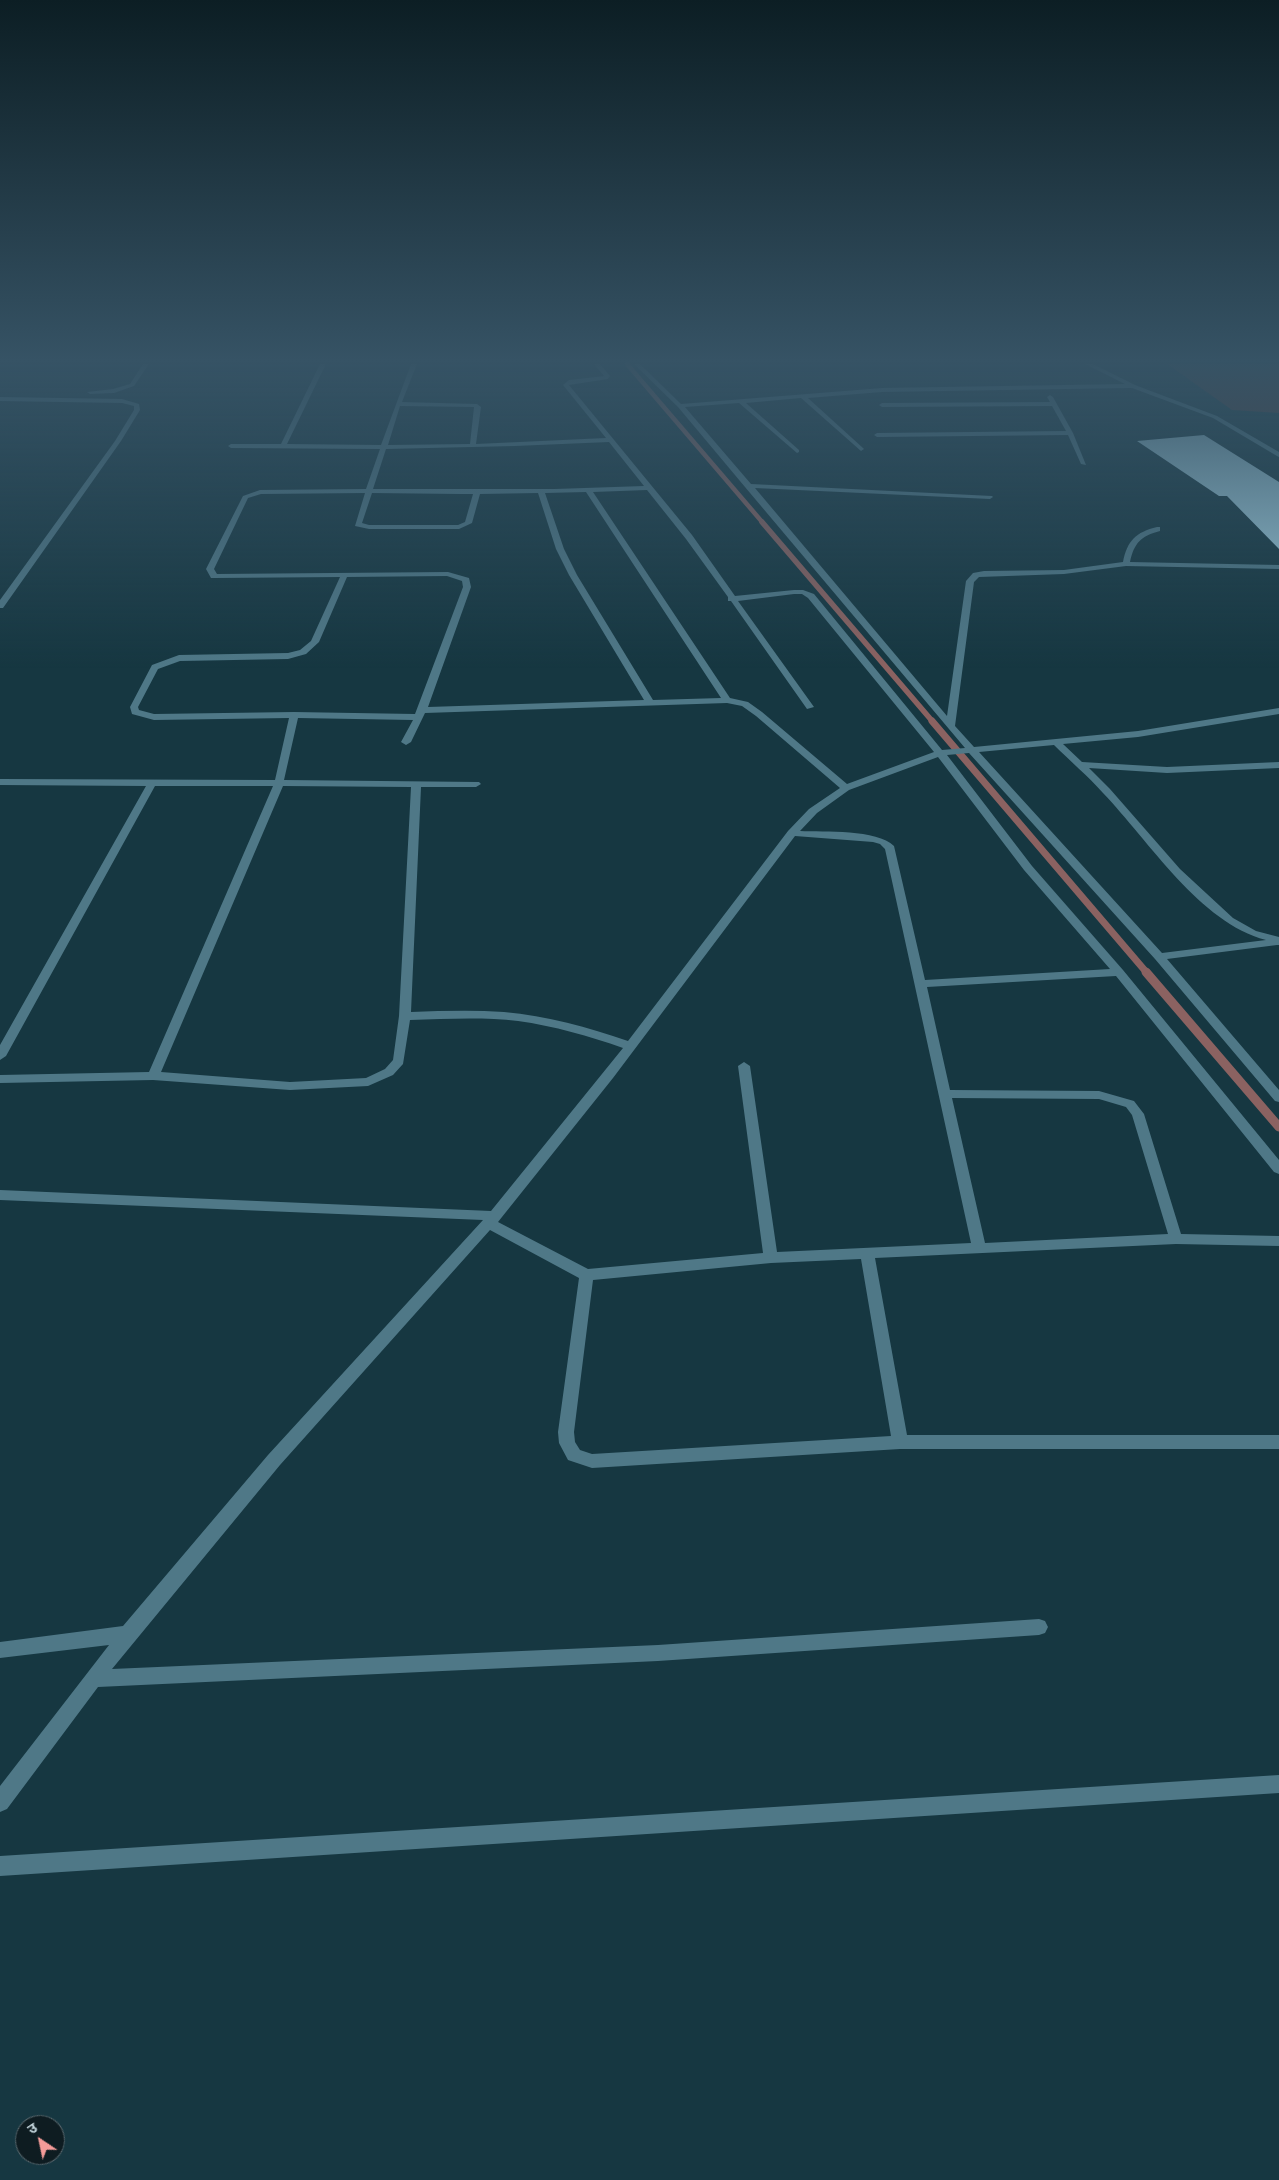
<!DOCTYPE html>
<html>
<head>
<meta charset="utf-8">
<style>
	body { margin:0 }
	#map { position:relative; width:1279px; height:2180px; overflow:hidden; background:#163741; font-family:Ubuntu,"Noto Sans Devanagari",sans-serif }
	canvas { display:block }
	.north { position:absolute; left:15px; top:2115px; width:50px; height:50px; box-sizing:border-box; background:#0e1c21; border:1px solid #57666c; border-radius:50%; rotate:326deg; font-size:14px; font-weight:700; line-height:20px; text-align:center; color:#c4d6dd }
	.north::after { content:''; display:block; margin:auto; width:18px; height:22px; background:#f59b99; clip-path:polygon(50% 0,100% 100%,50% 72%,0 100%) }
</style>
</head>
<body>
<div id="map">
<canvas width="1279" height="2180"></canvas>
<div class="north">उ</div>
</div>
<script>
const c = document.querySelector('canvas').getContext('2d');
c.lineJoin = 'round';
function fill(path, color) { c.fillStyle = color; c.fill(path, 'evenodd'); }
function strokePath(path, color, width, dash) { c.strokeStyle = color; c.lineWidth = width; c.lineCap = dash ? 'butt' : 'round'; c.setLineDash(dash || []); c.stroke(path); }
const green = new Path2D(`
	M1167,364H1279V413L1232,410Z`);
const streamFar3 = new Path2D(`
	M627,364L763,523`);
const streamFar2 = new Path2D(`
	M762,522L933,722`);
const streamFar1 = new Path2D(`
	M932,721L1147,973`);
const stream = new Path2D(`
	M1146,972L1279,1127`);
const building = new Path2D(`
	M1204,435L1279,482V549L1227,496H1219L1137,441Z`);
const minor = new Path2D(`
	M143,364H149L134,386L114,393L90,394L87,392L113,389L130,384Z
	M320,364H326L287,444L381,445L411,364H417L402,402L477,404L481,407L476,444L606,438L563,385L569,380L604,376L594,364H600L610,376L608,379L569,385L692,535L735,596L794,590H803L814,594L942,750L965,748L745,487L678,407L634,364H640L681,404L882,388L1125,384L1085,364H1093L1135,385L1217,416L1279,452V457L1277,456L1213,418L1132,388L882,392L808,398L863,448L864,449L861,451L801,398L746,403L799,450V452L797,453L739,403L685,407L751,484L992,496L993,497L990,499L755,488L947,716L966,581L973,573L984,571L1064,570L1123,562C1127,541 1136,532 1157,527H1160V531C1141,536 1134,543 1130,562L1279,565V569L1126,566L1064,574L979,577L974,582L955,726L974,747L1138,731L1279,708V714L1138,737L1063,744L1082,762L1167,767L1279,762V768L1167,773L1089,768L1110,789L1180,869L1233,918L1256,931L1279,937V945H1277L1167,959L1279,1090V1102L1275,1101L1155,959L969,753L947,755L1032,866L1123,970L1279,1160V1174L1274,1172L1116,976L927,987L950,1090L1099,1091L1134,1101L1144,1114L1181,1234L1279,1236V1246L1176,1244L875,1258L907,1435H1279V1449H900L592,1468L568,1460L559,1443L558,1432L579,1278L490,1230L280,1465L112,1669L658,1645L1039,1619L1045,1621L1048,1627L1045,1633L1039,1635L658,1661L98,1687L7,1809L0,1812V1786L109,1645L0,1658V1642L123,1626L268,1455L483,1220L0,1200V1190L491,1211L623,1048C589,1036 554,1026 518,1021C483,1017 446,1019 410,1020L403,1064L393,1075L368,1086L290,1090L153,1080L0,1083V1075L149,1072L273,786H155L6,1056L0,1060V1045L146,786L0,785V779L275,780L289,718L154,720L132,714L130,707L152,665L179,655L288,653L300,650L311,641L340,577L214,578H211L206,569L243,496L260,490L366,489L380,449L231,448L228,446L231,444H281ZM400,406L474,407L470,444L388,445ZM609,442L644,486L555,489H373L386,449L515,446ZM647,490L686,539L728,597V601H731L807,709L814,707L738,601L794,594H802L808,598L934,752L847,784L762,712L748,702L730,698L593,492ZM586,492L721,698L653,700L577,575L564,549L545,493ZM365,493L355,526L369,529H459L472,523L480,494L538,493L556,549L569,575L644,700L428,707L471,587L469,578L448,572L217,574L214,569L248,498L261,494ZM372,493L460,494H473L465,522L458,525H369L362,523ZM447,576L462,581L463,587L415,714L294,712L154,714L139,710L138,707L158,669L180,661L288,659L306,654L319,642L347,577ZM727,703L742,706L756,716L840,788L809,809L788,831L628,1041C588,1027 547,1016 504,1012C473,1010 442,1011 411,1012L421,787H476L481,784L479,782L284,780L298,718L413,720L401,742L406,745L411,742L425,713ZM1054,745C1070,761 1088,776 1103,793C1149,841 1200,923 1266,940L1162,953L979,752ZM938,757L1024,870L1110,969L925,980L894,846C877,829 824,832 800,831L817,813L849,790ZM283,786L411,787L399,1016L393,1060L385,1069L366,1078L290,1082L161,1072ZM795,836L873,842L880,844L885,849L971,1243L777,1252L750,1066L744,1062L738,1066L763,1253L588,1269L498,1222L613,1078ZM952,1098L1099,1099L1126,1107L1132,1115L1168,1234L985,1243ZM861,1259L891,1436L592,1454L580,1450L575,1442L574,1432L593,1280L771,1263Z
	M1050,395L1053,397L1073,433L1086,465L1081,464L1068,435L877,437L874,435L877,433L1066,431L1052,406L882,407L879,405L882,403L1050,402L1047,397Z
	M0,397L122,399L139,404L140,410L121,441L3,608H0V600L115,441L134,410V406L122,403L0,401Z
	M1279,1775V1793L0,1876V1856Z`);
fill(green, '#523838');
strokePath(streamFar3, '#8b6261', 4.5);
strokePath(streamFar2, '#8b6261', 5.5);
strokePath(streamFar1, '#8b6261', 7);
strokePath(stream, '#8b6261', 9);
fill(building, '#9ecbdc');
fill(minor, '#4f7887');
const sky = c.createLinearGradient(0, 0, 0, 669);
sky.addColorStop(0, '#0c1e24');
sky.addColorStop(0.54, '#365365');
sky.addColorStop(1, '#36536500');
c.fillStyle = sky;
c.fillRect(0, 0, 1279, 669);
</script>
</body>
</html>
